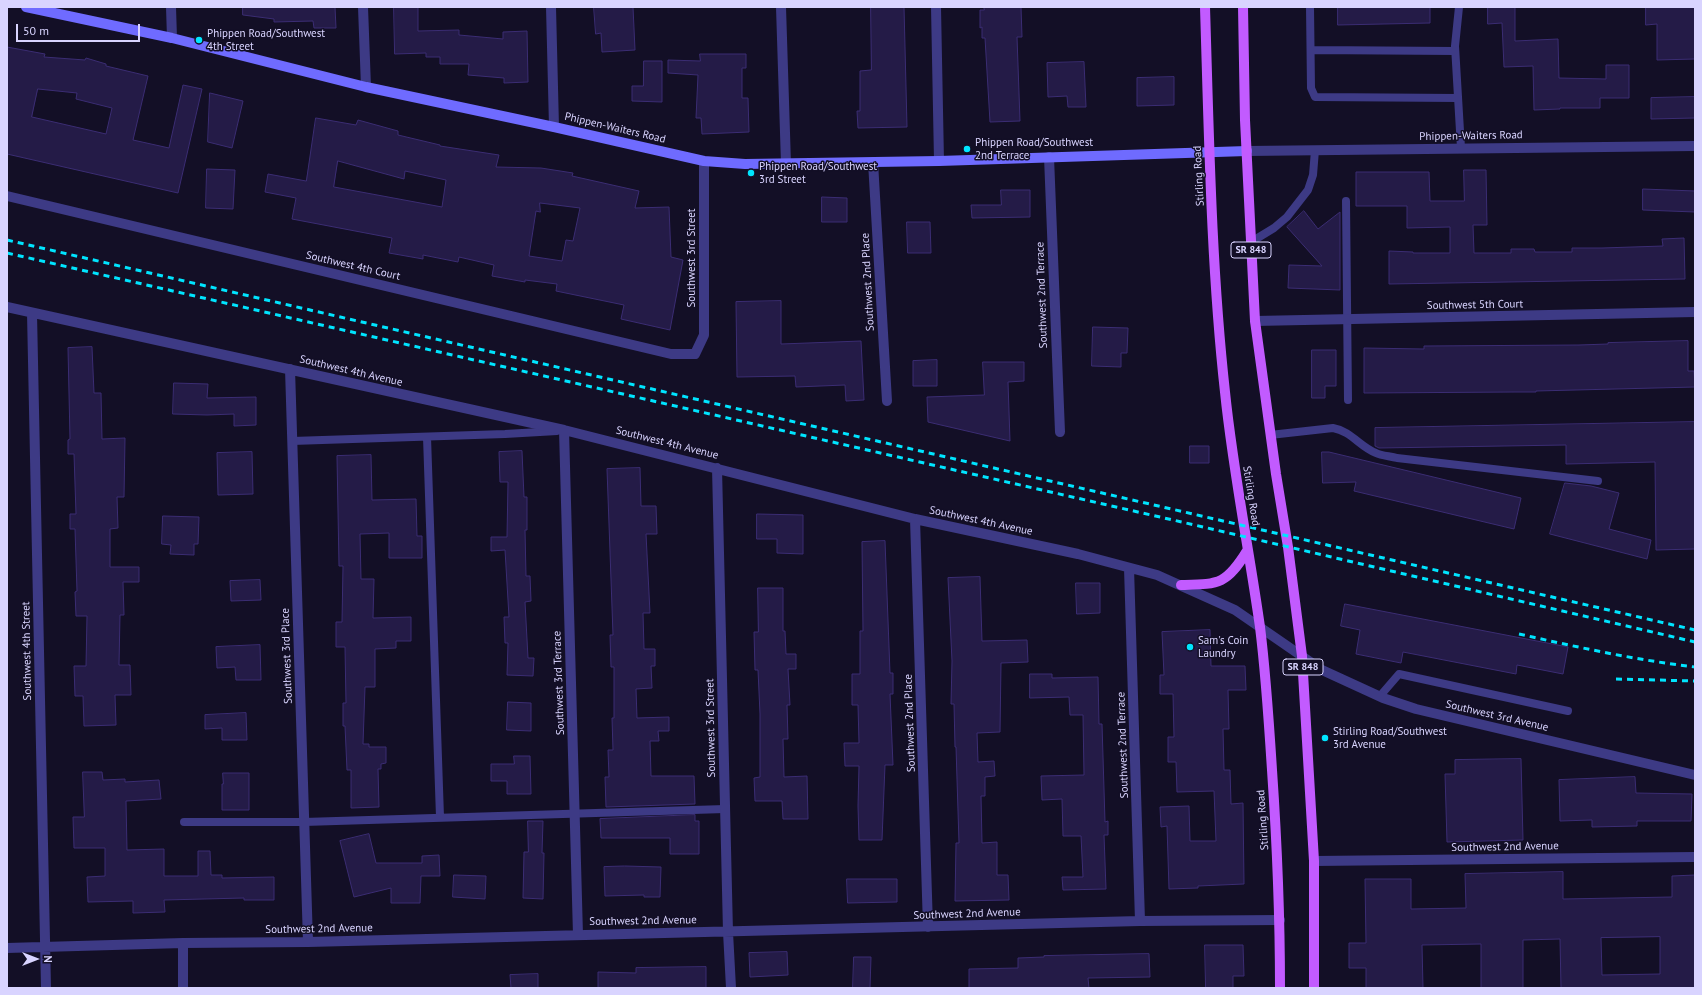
<!DOCTYPE html>
<html>
<head>
<meta charset="utf-8">
<style>
	body { margin:0 }
	#map { position:relative; width:1702px; height:995px; overflow:hidden; background:#130f26; font-family:"PT Sans",sans-serif }
	canvas { display:block }
	.frame { position:absolute; inset:0; border:8px solid #d9d4ff; pointer-events:none }
	.north { position:absolute; left:16px; top:939px; width:40px; height:40px; -webkit-text-stroke:3px #130f26; paint-order:stroke; rotate:90deg; font-size:11px; font-weight:700; line-height:16px; text-align:center; color:#d9d4ff }
	.north::after { content:''; display:block; margin:auto; width:14px; height:18px; background:#d9d4ff; clip-path:polygon(50% 0,100% 100%,50% 72%,0 100%) }
	.scale { position:absolute; left:16px; top:24px; width:124px; height:18px; box-sizing:border-box; border:2px solid #d9d4ff; border-top:0; padding-left:5px; font-size:12px; line-height:14px; white-space:nowrap; color:#d9d4ff; -webkit-text-stroke:3px #130f26; paint-order:stroke }
</style>
</head>
<body>
<div id="map">
<canvas width="1702" height="995"></canvas>
<div class="frame"></div>
<div class="north">N</div>
<div class="scale">50 m</div>
</div>
<script>
const c = document.querySelector('canvas').getContext('2d');
c.lineJoin = 'round';
function fill(path, color) { c.fillStyle = color; c.fill(path, 'evenodd'); }
function strokePath(path, color, width, dash) { c.strokeStyle = color; c.lineWidth = width; c.lineCap = dash ? 'butt' : 'round'; c.setLineDash(dash || []); c.stroke(path); }
function drawText(font, color, halo, rows, align = 'center') {
  c.font = font + ' "PT Sans",sans-serif'; c.lineWidth = 3; c.setLineDash([]); c.textBaseline = 'middle'; c.strokeStyle = halo; c.fillStyle = color; for (const [text, x, y, turn = 0] of rows) {
    c.save(); c.translate(x, y); c.rotate((+turn || 0) * Math.PI / 180); c.textAlign = isNaN(turn) ? turn : align; if (halo) c.strokeText(text, 0, 0); c.fillText(text, 0, 0); c.restore();
  }
}
const building = new Path2D(`
	M243,7H335L336,28H314L313,21L274,22V19L243,15Z
	M394,7H418V31L459,30V35L503,39V32L527,31L528,82L504,83V78L468,75L469,64H440V57H426V53L395,54Z
	M594,7H633L635,50L602,52L601,33L596,34Z
	M871,7H904L907,127L858,128L857,111H860V71L871,70Z
	M984,7H1021L1022,37H1017L1020,121L990,122L985,38H982V27L980,28V10H984Z
	M1338,7H1430V23L1338,25Z
	M1488,7H1515V41L1558,39L1559,78L1606,79V65H1629V98H1600V108H1560V109L1534,110L1533,66L1504,67L1502,23L1488,24Z
	M1646,7H1695V59L1657,60V24L1646,25Z
	M7,47L45,54L44,57L85,60L86,58L106,64V66L148,76L133,140L169,148L183,85L202,89L178,193L7,154ZM38,89L77,93L76,99L112,108L106,134L32,117Z
	M700,54H746V68H742V98H748L749,132L702,134L701,118H696L698,75L668,73V60L700,61Z
	M644,61H662V102L632,101V86H643Z
	M1084,62L1086,107H1068L1067,96L1048,97L1047,63Z
	M1174,77V105L1137,106V78Z
	M210,93L243,101L232,148L208,142Z
	M1695,97V118L1651,119V98Z
	M316,118L356,125L358,120L398,131V135L440,145V146L499,155L496,167L541,168L573,173L572,176L639,191L635,208L669,207L671,257L683,260L670,330L621,319L624,305L556,291L557,284L525,280V282L492,276L494,265L459,257L458,262L423,255V259L389,253L392,238L292,219L296,198L265,192L268,174L306,181ZM338,161L404,179L405,171L446,180L442,207L334,187ZM540,203L580,208L573,241L566,240L562,261L529,256L536,211L540,212Z
	M207,169L235,170L233,209L206,208Z
	M1464,170H1486L1487,225H1473L1474,253H1511V249H1534L1535,252H1572V248H1602L1663,246L1662,239L1684,238L1685,279L1389,284V251L1413,252V253H1450V227L1407,228V206H1356V172H1429L1430,201H1464Z
	M1643,189L1695,191V212L1643,210Z
	M1001,190H1030V217L972,218L971,205H1001Z
	M822,197L847,198V222H822Z
	M1304,211L1318,229L1340,212V290L1288,288L1289,265L1322,266L1287,227Z
	M907,222H930L931,253H908Z
	M781,301V344L861,341L864,400L846,401L845,385L796,387L795,376L737,377L736,302Z
	M1093,327L1128,328L1127,353H1121V367L1092,366Z
	M1688,341V371H1694L1695,387L1536,391V392H1515L1364,393V348L1424,349V346L1579,345L1608,344V343Z
	M92,347L94,393H101L102,439L125,438L124,497H117L118,528L110,529V567H139V582H123L124,615H120L119,665H130L131,695H115L116,725L84,726L83,696H75L74,666H86L87,616H76L75,592L77,591L75,529H70V514H76L74,454H68V440L70,439L68,348Z
	M1312,350H1336V386H1325V398H1312Z
	M937,360V386H913V361Z
	M983,362H1024V381L1008,382L1010,441L928,422L927,397L984,395Z
	M174,383L208,384L207,398L256,397V425L234,426V414L207,415L173,414Z
	M1695,422V549L1656,550L1655,462L1566,464V445L1379,448L1375,446V428Z
	M1190,446H1209V463H1190Z
	M522,451L524,497H527V530H525L526,576H530L531,601L525,602L528,658H534L533,676L507,675L508,643H505L504,617H509L505,550L491,551V537H507L508,482H500L499,452Z
	M252,452L253,494L218,495L217,453Z
	M1322,452H1329L1521,498L1514,529L1354,491L1356,482L1323,483Z
	M371,455L372,500L416,499L417,536H422V558H389V533L360,534L361,579H374L373,618L411,617V641H396V648L375,649V687H365L363,744H369V747H386V763L381,764V769H378L379,807L351,808V770H347L345,726H343V703H346L345,647H336V622H342L343,566H339L337,456Z
	M640,468L641,506H656L657,534H646L650,613H643L644,649H655V666H651L652,688L636,689L637,718L669,717V731H658L659,741H650L651,776H694L695,804L606,807L605,777H609L608,750H613L612,718H614V667H611L610,635H613L607,469Z
	M1565,483L1591,486L1619,493L1609,529L1651,540L1647,559L1550,534Z
	M757,514L803,515V554L777,553V539H757Z
	M163,516L199,517L198,544H194V555L170,554L171,545L162,544Z
	M885,541L890,673H893V694H890L893,765H885L882,840H859L858,806L859,766H845L844,743H859L858,705H852V674H860V631H863L862,542Z
	M980,577L982,641L1027,640L1028,662L1001,663L1000,732L977,733L978,762L994,761L995,776L985,777V796H981L982,843L997,842V875H1008L1009,900L955,901L956,843H959L956,747H955L954,704H951L952,661L948,578Z
	M260,580L261,600L231,601L230,581Z
	M1076,583H1100V613L1077,614Z
	M758,588H783V631H785L786,654H796V669H788L790,705H787L788,739H783L784,777L807,776L808,819H783L782,801H755L754,778L760,777V714L758,670H755L754,632H758Z
	M1345,604L1568,647L1563,674L1517,665L1516,674L1403,652L1401,663L1356,654L1360,630L1341,626Z
	M1210,630L1211,666H1245L1246,690H1228L1229,729H1223L1224,770H1230L1231,804L1243,803L1244,884L1198,886V888L1169,889L1167,826L1161,827L1160,807L1189,806L1190,841H1216L1214,791L1177,792L1176,762H1168V737H1174L1173,694H1160V675H1164L1162,632Z
	M260,645L261,680H236L235,667L217,668L216,647Z
	M1030,674H1052V678L1098,677L1099,724H1102L1105,822L1108,821V835H1104L1106,889L1063,890L1062,877H1083L1081,836H1063L1062,799L1042,800L1041,776L1084,775L1083,715H1070L1069,697L1030,698Z
	M508,702L531,703V731L507,730Z
	M246,713L247,740H222V728L205,729V715Z
	M514,756H530L531,794H507V781H491V764H514Z
	M1521,759L1523,840L1447,842L1445,774H1455V760Z
	M83,772H102L103,780L125,779V782L159,780L161,799L126,801L127,850L164,849V876H198V851H210L211,875H222V878L274,877V900H244V898L164,900L165,912L133,913V901L88,902L87,877L105,876V848H74L73,817H84Z
	M223,773H249V810H222V784H223Z
	M1635,777L1636,793L1692,794L1691,821H1637V826L1592,827V820L1560,821L1559,780Z
	M695,815V821H699V854H670V838H601L600,819Z
	M528,821H543L542,853H544L543,899L523,898L524,852H528Z
	M369,834L376,863H422V856L439,855L440,876H421L420,903H391V888L354,897L340,841Z
	M625,866L661,867L660,897H644V895L605,896L604,867Z
	M1563,872V899L1672,897V876L1695,875V988H1561L1560,939L1523,940V988H1481V944L1422,945L1423,988H1366V968H1349V943H1366L1365,879H1411V909L1466,908L1465,874ZM1660,937V974L1602,975L1601,938Z
	M454,875L486,876L485,899L453,897Z
	M847,879H897V902L848,903Z
	M1205,945H1243L1244,976H1233V988H1206Z
	M787,952L788,975L750,977L749,953Z
	M1149,954L1150,977L1088,978L1089,988H969V969L1018,968V958L1044,957V956Z
	M854,957H871L870,988H853Z
	M706,967V988H598V972L636,973V968Z
	M538,974V988H511L510,975Z`);
const lane = new Path2D(`
	M1310,7L1311,88L1315,97L1458,98
	M1459,7L1455,46L1461,148
	M1311,50L1455,51
	M1346,201L1348,400
	M1251,242L1274,228L1287,217L1308,190L1313,175L1315,150
	M1270,435L1333,428C1351,431 1360,447 1376,453C1382,456 1391,456 1397,458L1598,481
	M427,437L440,817
	M292,441L505,434L557,431
	M1380,696L1399,674L1568,711
	M184,822H304L725,809`);
const street = new Path2D(`
	M171,7L172,38
	M363,7L366,87
	M551,7L554,127
	M781,7L786,164
	M936,7L939,161
	M1247,151L1695,146
	M1049,157L1060,432
	M873,162L887,401
	M7,196L671,354H695L704,335V161
	M7,307L564,430L915,519L1078,554L1157,575L1235,610L1322,670L1383,698L1416,709L1695,775
	M32,313L46,988
	M1255,321L1695,312
	M290,369L308,942
	M564,430L578,935
	M717,468L728,932L731,988
	M915,519L928,927
	M1129,568L1140,921
	M1314,861L1695,857
	M183,943V988
	M7,948L183,943L308,942L1140,921L1280,920`);
const secondary = new Path2D(`
	M26,7L172,38L366,87L554,127L704,161L745,164L939,161L1247,151`);
const primary = new Path2D(`
	M1205,7C1209,135 1211,265 1225,392C1233,471 1249,549 1260,627C1266,675 1269,723 1272,770C1277,843 1280,915 1280,988
	M1243,7L1245,120L1255,321L1276,474L1288,547L1302,656L1314,861V988
	M1181,585C1219,584 1226,585 1247,551`);
const rail = new Path2D(`
	M7,240L1695,630
	M7,253L1186,523L1695,642
	M1519,634C1577,647 1635,660 1695,667
	M1616,679L1695,681`);
const markers = [
	[199,40,4,"#00e5ff"],
	[967,149,4,"#00e5ff"],
	[751,173,4,"#00e5ff"],
	[1190,647,4,"#00e5ff"],
	[1325,738,4,"#00e5ff"]
];
const shields = [
	[1251,250,40],
	[1303,667,40]
];
const shieldNames = [
	["SR 848",1251,250],
	["SR 848",1303,667]
];
const poiNames = [
	["Phippen Road/Southwest",207,34],
	["4th Street",207,47],
	["Phippen Road/Southwest",975,143],
	["2nd Terrace",975,156],
	["Phippen Road/Southwest",759,167],
	["3rd Street",759,180],
	["Sam's Coin",1198,641],
	["Laundry",1198,654],
	["Stirling Road/Southwest",1333,732],
	["3rd Avenue",1333,745]
];
const streetNames = [
	["Phippen-Waiters Road",615,128,13],
	["Phippen-Waiters Road",1471,136,-1],
	["Stirling Road",1199,176,-93],
	["Southwest 3rd Street",692,258,-90],
	["Southwest 4th Court",353,266,13],
	["Southwest 2nd Place",868,282,-93],
	["Southwest 2nd Terrace",1042,295,-92],
	["Southwest 5th Court",1475,305,-1],
	["Southwest 4th Avenue",351,371,13],
	["Southwest 4th Avenue",667,443,14],
	["Stirling Road",1251,496,81],
	["Southwest 4th Avenue",981,521,12],
	["Southwest 4th Street",27,651,-91],
	["Southwest 3rd Place",287,656,-92],
	["Southwest 3rd Terrace",559,683,-92],
	["Southwest 3rd Avenue",1497,716,13],
	["Southwest 2nd Place",910,723,-92],
	["Southwest 3rd Street",711,728,-91],
	["Southwest 2nd Terrace",1123,745,-92],
	["Stirling Road",1263,820,-94],
	["Southwest 2nd Avenue",1505,847,-1],
	["Southwest 2nd Avenue",967,914,-2],
	["Southwest 2nd Avenue",643,921,-1],
	["Southwest 2nd Avenue",319,929,-1]
];
fill(building, '#241b47');
strokePath(building, '#3b2d73', 1);
strokePath(lane, '#3d3a85', 8);
strokePath(street, '#3d3a85', 10);
strokePath(secondary, '#6f6bff', 10);
strokePath(primary, '#c25bff', 10);
strokePath(rail, '#00e5ff', 3, [6, 5]);
for (const [x, y, r, color] of markers) { const dot = new Path2D(); dot.arc(x, y, r, 0, 2 * Math.PI); c.fillStyle = color; c.fill(dot); strokePath(dot, '#130f26', 1.5); }
for (const [x, y, w] of shields) { const box = new Path2D(); box.roundRect(x - w / 2, y - 8, w, 16, 3); c.fillStyle = '#130f26'; c.fill(box); strokePath(box, '#d9d4ff', 1); }
drawText('bold 10px', '#d9d4ff', null, shieldNames);
drawText('11px', '#d9d4ff', '#130f26', poiNames, 'left');
drawText('11px', '#d9d4ff', '#130f26', streetNames);
</script>
</body>
</html>
